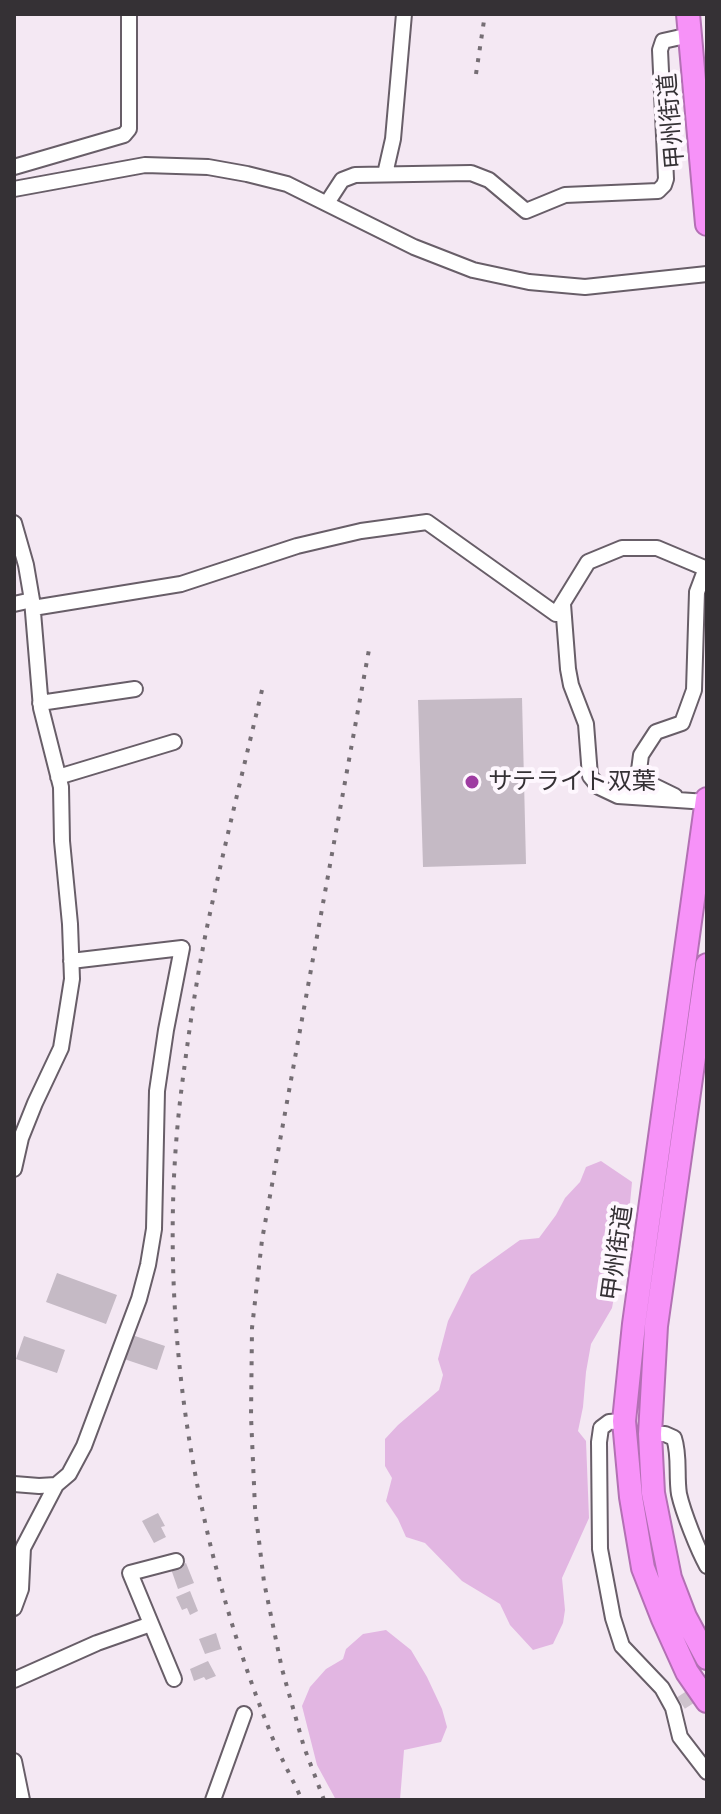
<!DOCTYPE html>
<html>
<head>
<meta charset="utf-8">
<style>
	body { margin:0 }
	#map { position:relative; width:721px; height:1814px; overflow:hidden; background:#f4e8f3; font-family:"PT Serif",serif }
	canvas { display:block }
	.frame { position:absolute; inset:0; border:16px solid #353135; pointer-events:none }
</style>
</head>
<body>
<div id="map">
<canvas width="721" height="1814"></canvas>
<div class="frame"></div>
</div>
<script>
const c = document.querySelector('canvas').getContext('2d');
c.lineJoin = 'round';
function fill(path, color) { c.fillStyle = color; c.fill(path, 'evenodd'); }
function strokePath(path, color, width, dash) { c.strokeStyle = color; c.lineWidth = width; c.lineCap = dash ? 'butt' : 'round'; c.setLineDash(dash || []); c.stroke(path); }
function drawText(font, color, halo, rows, align = 'center') {
  c.font = font + ' "PT Serif","Noto Sans JP",serif'; c.lineWidth = 8; c.setLineDash([]); c.textBaseline = 'middle'; c.strokeStyle = halo; c.fillStyle = color; for (const [text, x, y, turn = 0] of rows) {
    c.save(); c.translate(x, y); c.rotate((+turn || 0) * Math.PI / 180); c.textAlign = isNaN(turn) ? turn : align; if (halo) c.strokeText(text, 0, 0); c.fillText(text, 0, 0); c.restore();
  }
}
const green = new Path2D(`
	M601,1161L632,1182L629,1214L612,1308L591,1344L586,1372L583,1407L578,1431L586,1441L589,1518L562,1578L565,1610L563,1623L553,1644L533,1650L510,1625L500,1604L462,1581L425,1543L406,1537L398,1519L386,1501L392,1478L385,1466V1439L398,1425L439,1390L443,1375L438,1359L448,1321L471,1275L520,1240L539,1238L556,1215L565,1198L580,1182L586,1167Z
	M386,1630L411,1650L427,1677L442,1709L447,1727L441,1742L404,1750L400,1800H336L317,1765L302,1706L310,1687L326,1669L343,1659L346,1649L363,1634Z`);
const building = new Path2D(`
	M522,698L526,864L423,867L418,700Z
	M57,1273L117,1295L106,1324L46,1302Z
	M132,1335L165,1346L157,1370L124,1359Z
	M24,1336L65,1350L57,1373L16,1359Z
	M158,1513L165,1526L161,1527L166,1537L154,1543L142,1521Z
	M186,1563L194,1583L178,1589L171,1569Z
	M190,1591L198,1611L190,1615L187,1608L182,1610L176,1597Z
	M216,1633L221,1649L205,1654L199,1639Z
	M208,1661L216,1676L206,1680L204,1677L194,1681L190,1669Z`);
const minorTunnel = new Path2D(`
	M681,1703L707,1686`);
const minor = new Path2D(`
	M14,167L124,135L129,129V14
	M385,174L393,139L404,14
	M14,189L145,165L208,167L247,174L287,184L414,247L473,270L529,282L585,287L707,274
	M327,203L342,180L355,175L471,173L489,180L526,211L565,195L658,191L664,185L666,179L660,50L663,41L690,35
	M14,523L26,565L32,600L41,708L61,787L62,841L70,924L72,979L61,1048L35,1103L21,1138L14,1169
	M14,604L32,600
	M563,604L568,669L571,685L586,724L590,776L599,787L618,796L707,802
	M33,608L181,584L297,546L361,531L427,522L556,614L588,562L622,548H657L707,569
	M40,703L135,689
	M58,777L174,742
	M675,796L638,778L641,755L656,732L682,723L694,690L697,592L706,568
	M624,1421L609,1422L601,1428L599,1442L600,1549L613,1618L622,1646L662,1688L673,1708L680,1737L707,1772
	M650,1434H665L674,1438C680,1456 676,1475 679,1494C683,1512 698,1550 707,1566
	M14,1484L39,1486L56,1485
	M14,1608L21,1589L23,1548L56,1485L69,1474L84,1446L139,1299L148,1265L154,1229L157,1091L166,1030L182,948L71,961
	M174,1679L130,1573L176,1561
	M14,1680L97,1643L151,1624
	M14,1761L22,1800
	M213,1800L244,1714`);
const highway = new Path2D(`
	M688,14L707,224
	M707,799L634,1324L624,1421L631,1497L643,1568L663,1619L687,1672L707,1701
	M707,965L656,1326L650,1434L653,1493L670,1578L685,1617L707,1658`);
const rail = new Path2D(`
	M476,74L485,14
	M262,690C243,771 223,851 206,932C197,977 190,1024 184,1070C153,1289 187,1524 269,1729C278,1753 291,1776 302,1800
	M324,1800L304,1747L282,1669L264,1582L255,1508L251,1416L252,1328L262,1240L370,644`);
const markers = [
	[472,782,8,"#9e3ba1"]
];
const streetNames = [
	["甲州街道",672,121,-95],
	["甲州街道",618,1253,-82]
];
const poiNames = [
	["サテライト双葉",488,782]
];
fill(green, '#e2b6e2');
fill(building, '#c5bac5');
strokePath(minorTunnel, '#cec3cd', 14, [14, 7]);
strokePath(minor, '#685e68', 18);
strokePath(highway, '#b370b4', 26);
strokePath(minor, '#fff', 14);
strokePath(highway, '#f792f8', 22);
strokePath(rail, '#756e74', 4, [4, 8]);
for (const [x, y, r, color] of markers) { const dot = new Path2D(); dot.arc(x, y, r, 0, 2 * Math.PI); c.fillStyle = color; c.fill(dot); strokePath(dot, '#fef7fe', 3); }
drawText('24px', '#353135', '#fef7fe', streetNames);
drawText('24px', '#353135', '#fef7fe', poiNames, 'left');
</script>
</body>
</html>
